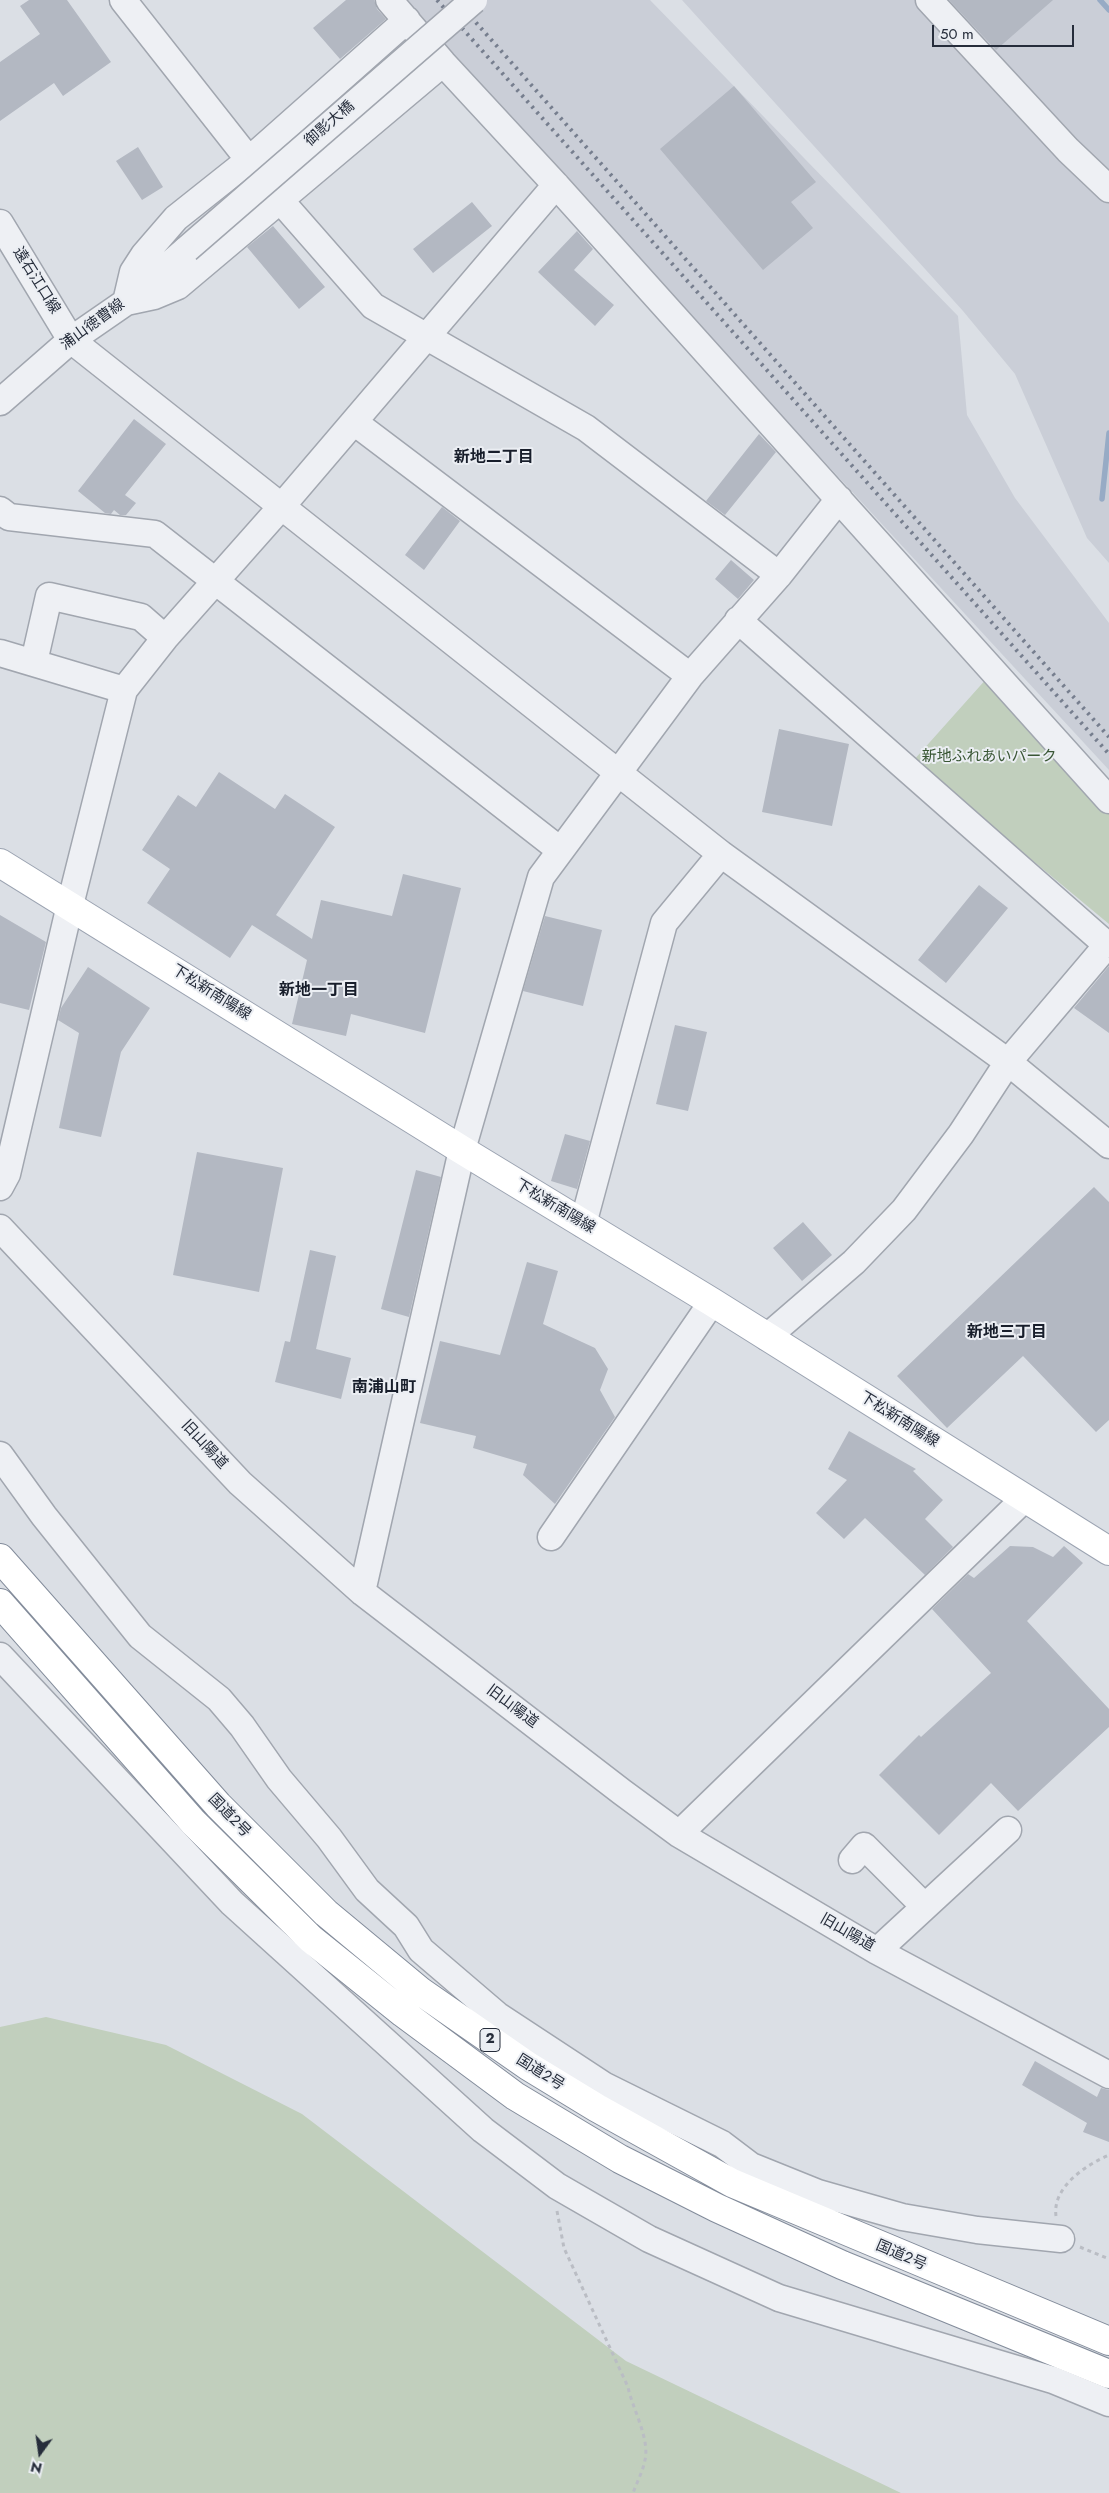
<!DOCTYPE html>
<html>
<head>
<meta charset="utf-8">
<style>
	body { margin:0 }
	#map { position:relative; width:1109px; height:2493px; overflow:hidden; background:#dbdfe5; font-family:Jost,sans-serif }
	canvas { display:block }
	.north { position:absolute; left:15px; top:2428px; width:50px; height:50px; -webkit-text-stroke:4px #ebeef3; paint-order:stroke; rotate:194deg; font-size:14px; font-weight:700; line-height:20px; text-align:center; color:#262d3b }
	.north::after { content:''; display:block; margin:auto; width:18px; height:22px; background:#262d3b; clip-path:polygon(50% 0,100% 100%,50% 72%,0 100%) }
	.scale { position:absolute; left:932px; top:25px; width:142px; height:22px; box-sizing:border-box; border:2px solid #262d3b; border-top:0; padding-left:6px; font-size:15px; line-height:18px; white-space:nowrap; color:#262d3b; -webkit-text-stroke:4px #ebeef3; paint-order:stroke }
</style>
</head>
<body>
<div id="map">
<canvas width="1109" height="2493"></canvas>
<div class="north">N</div>
<div class="scale">50 m</div>
</div>
<script>
const c = document.querySelector('canvas').getContext('2d');
c.lineJoin = 'round';
function fill(path, color) { c.fillStyle = color; c.fill(path, 'evenodd'); }
function strokePath(path, color, width, dash) { c.strokeStyle = color; c.lineWidth = width; c.lineCap = dash ? 'butt' : 'round'; c.setLineDash(dash || []); c.stroke(path); }
function drawText(font, color, halo, rows, align = 'center') {
  c.font = font + ' Jost,"Noto Sans JP",sans-serif'; c.lineWidth = 4; c.setLineDash([]); c.textBaseline = 'middle'; c.strokeStyle = halo; c.fillStyle = color; for (const [text, x, y, turn = 0] of rows) {
    c.save(); c.translate(x, y); c.rotate((+turn || 0) * Math.PI / 180); c.textAlign = isNaN(turn) ? turn : align; if (halo) c.strokeText(text, 0, 0); c.fillText(text, 0, 0); c.restore();
  }
}
const built = new Path2D(`
	M401,0H650L958,316L967,415L1015,498L1109,623V770L448,54Z
	M682,0H1109V563L1087,538L1015,374L963,311Z`);
const green = new Path2D(`
	M988,677L1109,811V924L913,761Z
	M46,2017L166,2045L302,2114L626,2361L901,2493H0V2027Z`);
const stream = new Path2D(`
	M1100,0L1109,10
	M1102,499L1109,433`);
const building = new Path2D(`
	M29,0H67L111,62L63,96L54,83L0,121V62L40,34L20,6Z
	M346,0H374L377,9L386,19L340,59L313,28Z
	M949,0H1053L996,50Z
	M734,86L816,182L791,202L813,228L763,270L660,149Z
	M138,147L163,187L142,200L116,161Z
	M472,202L492,226L433,273L413,249Z
	M273,226L325,287L299,309L247,247Z
	M577,231L593,249L574,270L614,305L595,326L538,272Z
	M134,419L166,444L125,495L136,503L126,515H120L114,510L111,514L105,513L78,491Z
	M759,434L776,452L725,515L706,501Z
	M442,507L460,521L424,570L405,555Z
	M731,560L754,580L738,599L715,579Z
	M779,729L849,744L832,826L762,812Z
	M219,772L275,809L285,794L335,827L276,915L312,939L321,900L392,916L403,874L461,888L425,1033L351,1014L346,1036L292,1024L307,960L252,925L230,958L147,903L170,869L142,850L178,795L196,807Z
	M979,885L1008,908L946,983L918,960Z
	M0,915L46,942L29,1010L0,1003Z
	M545,916L602,930L583,1006L523,991Z
	M1109,966V1033L1074,1008Z
	M88,967L150,1008L121,1052L101,1137L59,1128L79,1033L58,1020L61,1008Z
	M675,1025L707,1032L688,1111L656,1104Z
	M565,1134L590,1141L577,1189L551,1181Z
	M197,1152L283,1168L259,1292L173,1275Z
	M416,1170L441,1177L409,1317L381,1309Z
	M1094,1187L1109,1202V1420L1096,1432L1023,1356L947,1428L897,1376Z
	M803,1222L832,1255L802,1281L773,1248Z
	M310,1250L336,1256L316,1349L351,1358L341,1399L275,1382L285,1341L290,1342Z
	M527,1262L558,1271L543,1324L595,1348L608,1369L600,1390L615,1417L555,1504L523,1475L527,1464L473,1448L476,1436L420,1423L440,1341L500,1355Z
	M849,1431L916,1469L913,1471L943,1500L925,1519L953,1547L925,1575L865,1518L844,1539L816,1513L847,1480L828,1469Z
	M1010,1546L1033,1547L1053,1557L1064,1546L1083,1563L1027,1621L1109,1709V1727L1018,1811L991,1783L939,1835L879,1775L919,1735L921,1737L991,1673L932,1609L968,1574L974,1578Z
	M1035,2061L1097,2097L1101,2088L1109,2090V2142L1083,2132L1087,2123L1022,2085Z`);
const path = new Path2D(`
	M557,2211L564,2248L628,2387C632,2408 650,2438 645,2460C643,2471 637,2482 633,2493
	M1056,2216C1052,2187 1086,2165 1109,2155
	M1080,2247L1109,2259`);
const minor = new Path2D(`
	M123,0L249,160
	M389,0L443,63L556,185L1109,800
	M929,0L1068,150L1109,189
	M280,200L373,306L586,428L779,575
	M0,223L71,340L721,854L1008,1062L1109,1145
	M126,302L133,272L144,255L176,218L249,160L407,20
	M126,302L154,296L178,286L443,63
	M0,402L71,340L126,302L187,249
	M354,422L690,676
	M0,510L9,517L155,534L560,850
	M738,620L1107,945
	M0,653L124,690
	M34,662L49,596L141,617L165,638
	M0,1187L7,1174L70,905L124,690L165,638L282,506L556,185
	M583,1224L664,923L721,854
	M0,1228L240,1483L362,1592L622,1792L679,1834L877,1951L1109,2075
	M767,1337L854,1262L904,1210L961,1134L1008,1062L1109,943
	M0,1455L44,1516L140,1636L219,1699L242,1726L279,1779L329,1838L367,1890L406,1926L421,1950L497,2015L605,2086L722,2144L751,2166L818,2193L902,2217L977,2230L1061,2239
	M551,1537L712,1302
	M362,1592L462,1150L541,877L690,676L779,575L839,499
	M0,1656L232,1903L483,2130L557,2186L649,2239L779,2298L1053,2380L1109,2403
	M679,1834L1024,1499
	M852,1860L864,1846L924,1906
	M877,1951L1008,1830`);
const major = new Path2D(`
	M0,863L462,1150L712,1302L1109,1551`);
const highway = new Path2D(`
	M0,1558L218,1805L326,1913L420,1991L528,2066L597,2108L732,2183L1109,2341
	M0,1603L193,1822L311,1939L403,2013L515,2096L620,2159L717,2208L842,2265L1109,2374`);
const rail = new Path2D(`
	M437,0L1109,754
	M456,0L1109,737`);
const minorBridge = new Path2D(`
	M187,249L474,0`);
const shields = [
	[490,2040,20]
];
const shieldNames = [
	["2",490,2040]
];
const streetNames = [
	["御影大橋",330,124,-41],
	["遠石江口線",36,281,58],
	["浦山徳曹線",93,325,-36],
	["下松新南陽線",211,993,32],
	["下松新南陽線",555,1207,31],
	["下松新南陽線",899,1420,32],
	["旧山陽道",204,1445,47],
	["旧山陽道",512,1707,37],
	["国道2号",229,1816,46],
	["旧山陽道",847,1933,30],
	["国道2号",540,2073,32],
	["国道2号",901,2256,23]
];
const parkNames = [
	["新地ふれあいパーク",989,757]
];
const neighbourhoodNames = [
	["新地二丁目",494,458],
	["新地一丁目",319,991],
	["新地三丁目",1007,1333],
	["南浦山町",384,1388]
];
fill(built, '#caced7');
fill(green, '#c1cfbd');
strokePath(stream, '#97abc5', 5.5);
fill(building, '#b3b8c2');
strokePath(minor, '#a1a6af', 29);
strokePath(major, '#9ba3b1', 30);
strokePath(highway, '#838c9b', 30);
strokePath(path, '#babdc4', 3, [4, 4]);
strokePath(minor, '#eef0f4', 26);
strokePath(major, '#fff', 28);
strokePath(highway, '#fff', 28);
strokePath(rail, '#767e8e', 4, [2.5, 5]);
strokePath(minorBridge, '#a1a6af', 29, []);
strokePath(minorBridge, '#eef0f4', 26);
for (const [x, y, w] of shields) { const box = new Path2D(); box.roundRect(x - w / 2, y - 11.5, w, 23, 4); c.fillStyle = '#ebeef3'; c.fill(box); strokePath(box, '#262d3b', 1); }
drawText('bold 14px', '#262d3b', null, shieldNames);
drawText('15px', '#262d3b', '#ebeef3', streetNames);
drawText('15px', '#395634', '#ebeef3', parkNames);
drawText('bold 16px', '#181e2b', '#ebeef3', neighbourhoodNames);
</script>
</body>
</html>
